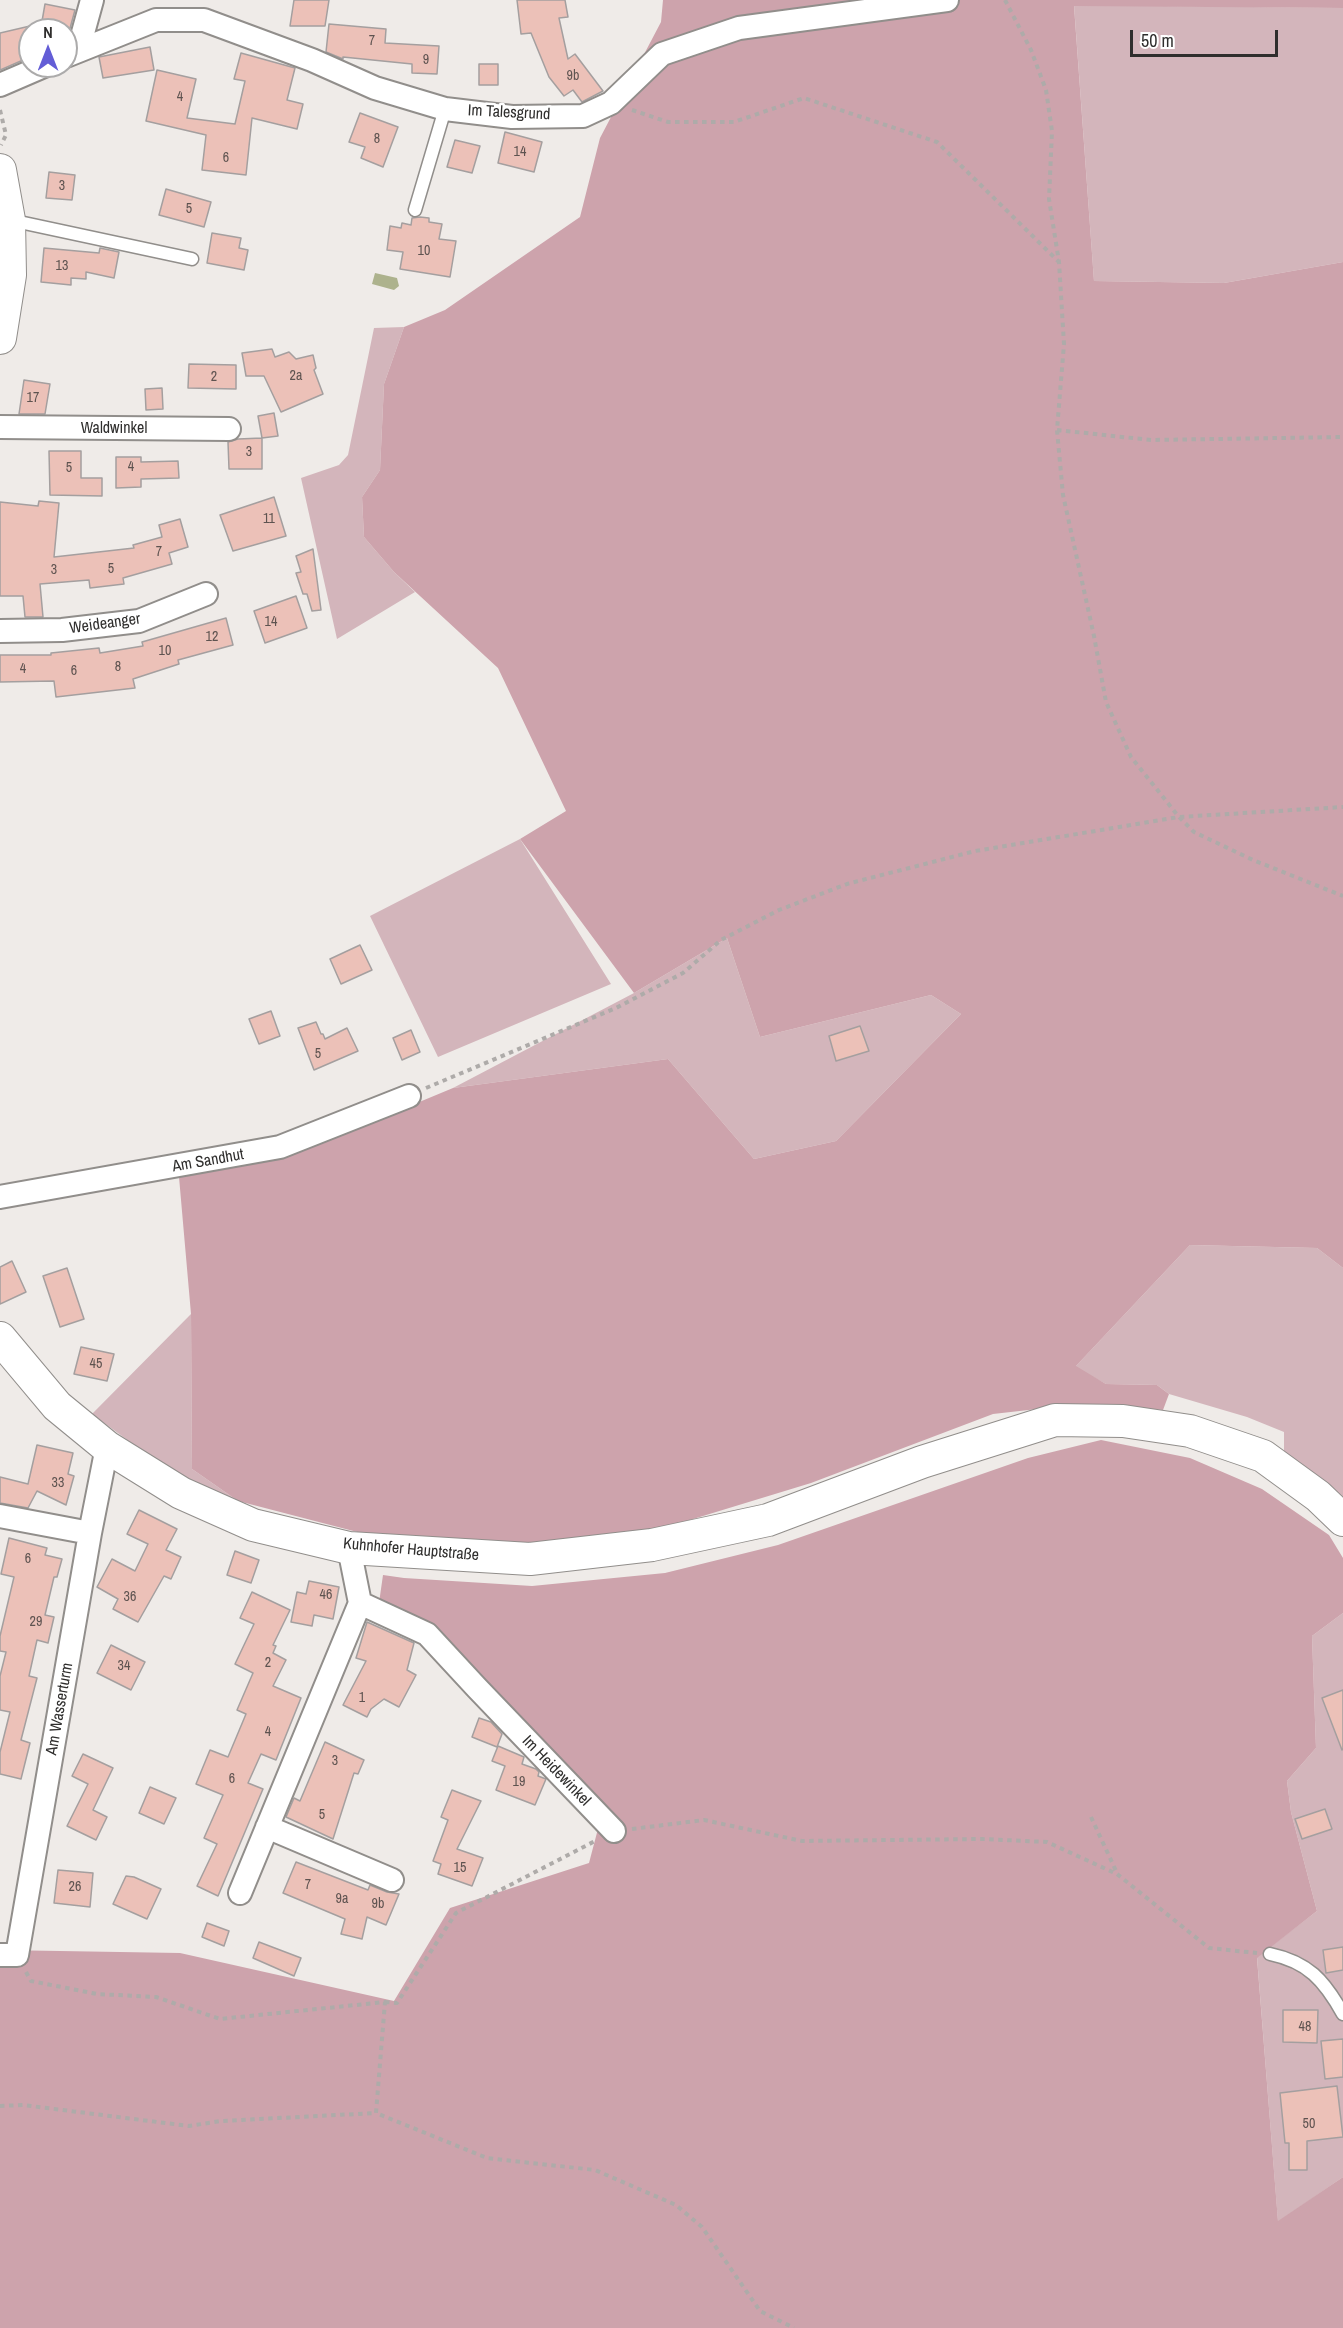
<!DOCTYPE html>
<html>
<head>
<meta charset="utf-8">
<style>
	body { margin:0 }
	#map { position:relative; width:1343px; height:2328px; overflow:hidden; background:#efebe8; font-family:"Archivo Narrow",sans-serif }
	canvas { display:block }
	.north { position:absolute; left:18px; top:18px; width:60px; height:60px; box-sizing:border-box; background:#fff; border:2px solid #acabab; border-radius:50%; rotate:0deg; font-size:16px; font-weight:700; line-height:24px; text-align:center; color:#2f2e2d }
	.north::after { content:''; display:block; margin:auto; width:21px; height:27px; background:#635dd6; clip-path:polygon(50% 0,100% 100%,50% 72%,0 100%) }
	.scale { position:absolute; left:1130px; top:30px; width:148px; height:27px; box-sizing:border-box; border:3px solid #2f2e2d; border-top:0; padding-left:8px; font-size:18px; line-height:21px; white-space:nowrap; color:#2f2e2d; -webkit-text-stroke:4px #fff; paint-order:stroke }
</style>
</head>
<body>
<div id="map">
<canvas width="1343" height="2328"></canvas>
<div class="north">N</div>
<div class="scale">50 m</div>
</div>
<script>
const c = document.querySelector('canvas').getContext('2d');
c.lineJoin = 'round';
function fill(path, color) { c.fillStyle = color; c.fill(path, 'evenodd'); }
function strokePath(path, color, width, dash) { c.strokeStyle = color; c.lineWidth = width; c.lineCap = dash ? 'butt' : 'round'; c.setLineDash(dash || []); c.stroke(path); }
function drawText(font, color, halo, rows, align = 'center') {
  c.font = font + ' "Archivo Narrow",sans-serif'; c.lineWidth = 5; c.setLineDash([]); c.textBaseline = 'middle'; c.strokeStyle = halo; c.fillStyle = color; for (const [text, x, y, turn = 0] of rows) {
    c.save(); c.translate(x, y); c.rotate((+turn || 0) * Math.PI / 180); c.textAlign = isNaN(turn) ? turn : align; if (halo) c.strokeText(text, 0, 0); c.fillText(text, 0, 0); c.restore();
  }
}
const green = new Path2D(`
	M1074,5L1343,8V262L1224,283L1094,281Z
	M404,327L384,384L380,470L362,497L364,537L394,572L415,592L337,639L301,478L339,465L348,455L374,328Z
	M520,839L611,984L438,1057L370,916Z
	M727,938L760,1037L931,995L961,1014L836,1141L754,1159L668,1059L453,1088L634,993Z
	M1190,1245L1317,1248L1343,1268V1499L1284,1456V1432L1247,1417L1169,1394L1157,1385L1106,1384L1075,1367Z
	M191,1314L192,1469L238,1501L182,1480L92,1414Z
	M1343,1613V2177L1278,2222L1257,1957L1317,1911L1291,1812L1287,1781L1316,1748L1312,1636Z`);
const forest = new Path2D(`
	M663,0H1343V8L1074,6L1094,281L1224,283L1343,262V1268L1317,1248L1190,1245L1076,1366L1106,1384L1157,1385L1169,1394L1163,1410L1108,1405L1055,1407L993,1414L811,1483L644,1534L527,1545L388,1540L238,1501L192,1469L191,1314L179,1177L287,1157L453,1088L668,1059L754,1159L836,1141L961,1014L931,995L760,1037L727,938L634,993L520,839L566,811L498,668L394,572L364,537L362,497L380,470L384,384L404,327L445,310L580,217L600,138L661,22Z
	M1101,1440L1190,1458L1262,1489L1329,1535L1343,1558V1613L1312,1636L1316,1748L1287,1781L1291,1812L1317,1911L1257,1958L1278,2221L1343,2177V2328H0V1950L180,1953L394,2001L450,1908L589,1863L599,1825L431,1629L378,1610L383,1575L404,1578L532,1586L665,1573L778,1545L1028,1458Z`);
const water = new Path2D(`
	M375,273L397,278L399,286L394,290L372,284Z`);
const building = new Path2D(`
	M294,0H329L325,26H290Z
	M517,0H565L568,17L559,18L568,59L575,54L603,91L582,102L573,90L564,96L549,77L531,33L521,34Z
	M45,4L75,10L69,32L41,27Z
	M329,24L386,29L385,43L439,46L437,74L412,73V64L343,57V59L326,52Z
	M30,26V57L0,70V33Z
	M150,47L154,70L103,78L99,57Z
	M241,53L295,68L287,100L303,104L297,129L252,118L246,175L202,170L206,135L146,121L157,70L196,79L187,118L235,124L245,81L234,79Z
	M479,64H498V85H479Z
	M360,113L398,127L383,167L361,158L365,147L349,142Z
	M505,132L542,142L534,172L498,163Z
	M455,140L480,146L472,173L447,167Z
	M49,172L75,175L72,200L46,198Z
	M166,189L211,202L204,227L159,215Z
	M420,217L429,218V222L442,224L439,239L456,241L450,277L400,269L403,252L387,250L390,226L401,228L402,223L411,225L412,218Z
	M212,233L241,238L239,248L248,250L244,270L207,263Z
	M44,248L99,253L100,248L119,252L114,278L86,272V279L71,278V285L41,282Z
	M272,349L275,357L289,352L296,359L313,355L316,368L314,370L323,394L281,412L264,376H246L242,353Z
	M189,364L236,365V389L188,388Z
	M24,380L50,384L45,414H19Z
	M162,388L163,409L146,410L145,389Z
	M274,413L278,436L262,438L258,416Z
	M262,438V469H229L228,442L238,439Z
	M49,451H81V478H102V496L50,495Z
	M116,457H141V462L178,461L179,478L141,479V487L116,488Z
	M274,497L286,536L233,551L220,515Z
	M39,501L59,503L54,557L134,548L133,545L162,537L159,525L180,519L188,547L169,553L172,564L123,578L124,584L90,588L89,580L40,584L43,617H25L23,596H0V502L38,506Z
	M313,549L321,610L312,611L307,594H303L296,573L301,572L296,556Z
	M296,596L307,628L265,643L254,611Z
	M226,618L233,645L178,660L179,664L133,679L135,688L56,697L54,681L0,682V655H51V653L99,648L100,653L143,646L142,642Z
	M360,945L372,970L341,984L330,959Z
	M271,1011L280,1036L259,1044L249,1019Z
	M316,1022L321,1034H323L325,1039L347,1028L358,1051L314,1070L298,1028Z
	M860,1026L869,1051L836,1061L829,1036Z
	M411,1030L420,1052L402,1060L393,1038Z
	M12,1261L26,1292L0,1304V1267Z
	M67,1268L84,1319L60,1327L43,1276Z
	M81,1347L114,1354L107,1381L74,1374Z
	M37,1445L73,1453L68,1474L74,1476L66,1505L37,1491L28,1508L0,1503V1477L28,1484Z
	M139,1510L177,1529L166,1550L181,1557L171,1579L164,1576L138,1622L113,1609L118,1599L97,1587L112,1559L135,1571L148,1544L127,1534Z
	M9,1538L47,1548L45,1555L62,1559L57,1577H54L45,1615L54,1617L48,1643L37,1640L29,1676L37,1678L21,1740L30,1743L21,1779L0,1774V1752L10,1712L0,1710V1676L6,1652L0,1651V1636L14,1577L1,1574Z
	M235,1551L259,1560L251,1583L227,1575Z
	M309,1581L339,1587L333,1619L314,1615L312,1626L291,1622L297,1592L306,1594Z
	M252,1592L290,1610L273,1645L276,1646L273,1653L286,1660L273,1686L301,1698L276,1760L261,1754L248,1783L263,1789L218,1896L197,1886L217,1844L204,1838L223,1795L196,1784L210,1750L228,1757L246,1714L237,1710L253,1673L235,1664L254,1624L240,1618Z
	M367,1622L414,1643L407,1670L416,1675L399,1707L384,1699L371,1709L367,1717L343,1705L366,1661L356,1658Z
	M111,1645L145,1662L131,1690L97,1673Z
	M1343,1690V1749L1342,1750L1322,1698Z
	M479,1718L491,1722L502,1734L497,1747L472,1737Z
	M325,1742L364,1760L358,1774L354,1773L333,1839L286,1817L294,1798L300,1801Z
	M498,1746L524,1757L522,1764L536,1769L539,1772L538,1776L546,1779L535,1805L496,1790L505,1766L492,1761Z
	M83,1754L113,1768L93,1810L107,1817L96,1840L67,1826L88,1784L72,1776Z
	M150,1787L176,1798L164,1824L139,1813Z
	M452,1790L481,1801L457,1849L483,1858L472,1886L438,1874L441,1864L433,1861L448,1820L441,1817Z
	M1325,1809L1332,1829L1302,1839L1295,1819Z
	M296,1862L368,1890L370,1885L387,1892L399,1894L386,1925L367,1917L362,1939L341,1934L345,1919L283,1893Z
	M58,1870L93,1873L90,1907L54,1903Z
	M126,1876L134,1877L161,1889L147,1919L113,1904Z
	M207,1923L229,1931L224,1946L202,1937Z
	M259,1942L301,1958L294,1976L253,1958Z
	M1343,1947V1970L1326,1973L1323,1950Z
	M1283,2010H1318L1317,2043L1283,2042Z
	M1343,2039V2077L1325,2079L1321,2041Z
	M1337,2086L1343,2137L1307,2141V2170H1289V2143H1285L1280,2093Z`);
const path = new Path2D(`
	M1005,0L1031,50L1046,90L1052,131L1049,199L1059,262L1064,344L1057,430L1063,495L1094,636L1106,702L1131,757L1179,817L1194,832L1253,860L1343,896
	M0,110L6,135L1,145
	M632,110L668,122H734L804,98L937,142L1059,262
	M1057,430L1151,440L1343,437
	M426,1088L616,1008L683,973L721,940L779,910L847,884L975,851L1179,817L1343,807
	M1091,1817L1117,1873
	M632,1829L704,1820L802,1841L982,1839L1047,1842L1117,1874L1209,1948L1257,1953
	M26,1972L31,1981L97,1994L156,1997L220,2019L385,2002L376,2113L487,2158L595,2170L676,2205L702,2227L760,2311L794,2328
	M385,2002L397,2003L456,1913L597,1840
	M0,2106L23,2105L189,2126L221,2121L376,2113`);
const lane = new Path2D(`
	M415,210L445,109
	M10,220L192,259
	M1270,1954C1308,1962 1324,1980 1343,2014`);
const street = new Path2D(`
	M78,51L92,0
	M66,56L156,20H204L312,60L375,88L445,109L512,117L583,116L611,103L662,54L739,28L947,0
	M0,85L44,66
	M0,427L229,429
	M0,631L62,630L139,621L206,594
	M0,1197L280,1147L409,1096
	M0,1516L90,1533
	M360,1603L427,1634L477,1688L614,1831
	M267,1827L392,1880
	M240,1893L360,1603L349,1548
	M0,1955H17L90,1533L107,1447`);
const secondary = new Path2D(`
	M0,170L9,220L10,275L0,338
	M0,1338L57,1406L107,1447L181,1493L253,1525L349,1548L530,1559L652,1545L768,1520L922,1462L1055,1420L1123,1421L1190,1431L1263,1456L1318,1496L1343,1520`);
const numberNames = [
	["7",372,41],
	["9",426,60],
	["9b",573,76],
	["4",180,97],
	["8",377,139],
	["14",520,152],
	["6",226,158],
	["3",62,186],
	["5",189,209],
	["10",424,251],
	["13",62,266],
	["2a",296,376],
	["2",214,377],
	["17",33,398],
	["3",249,452],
	["4",131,467],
	["5",69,468],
	["11",269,519],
	["7",159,552],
	["5",111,569],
	["3",54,570],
	["14",271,622],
	["12",212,637],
	["10",165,651],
	["8",118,667],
	["4",23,669],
	["6",74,671],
	["5",318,1054],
	["45",96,1364],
	["33",58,1483],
	["6",28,1559],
	["46",326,1595],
	["36",130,1597],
	["29",36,1622],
	["2",268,1663],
	["34",124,1666],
	["1",362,1698],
	["4",268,1732],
	["3",335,1761],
	["6",232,1779],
	["19",519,1782],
	["5",322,1815],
	["15",460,1868],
	["7",308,1885],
	["26",75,1887],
	["9a",342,1899],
	["9b",378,1904],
	["48",1305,2027],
	["50",1309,2124]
];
const streetNames = [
	["Im Talesgrund",509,113,3],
	["Waldwinkel",114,429],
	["Weideanger",105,624,-8],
	["Am Sandhut",208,1161,-10],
	["Kuhnhofer Hauptstraße",411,1550,5],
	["Am Wasserturm",60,1709,-80],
	["Im Heidewinkel",556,1771,46]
];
fill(green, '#d3b5bb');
fill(forest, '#cda3ac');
fill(water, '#adb28d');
fill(building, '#ecc1b8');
strokePath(building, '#a49f9f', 1.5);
strokePath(lane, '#918e8b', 15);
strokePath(street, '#918e8b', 26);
strokePath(secondary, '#918e8b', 34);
strokePath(path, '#aeaba9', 4, [4.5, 4.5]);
strokePath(lane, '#fff', 12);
strokePath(street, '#fff', 22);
strokePath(secondary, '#fff', 32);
drawText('14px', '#5e5350', null, numberNames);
drawText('16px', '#2f2e2d', '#fff', streetNames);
</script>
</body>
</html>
